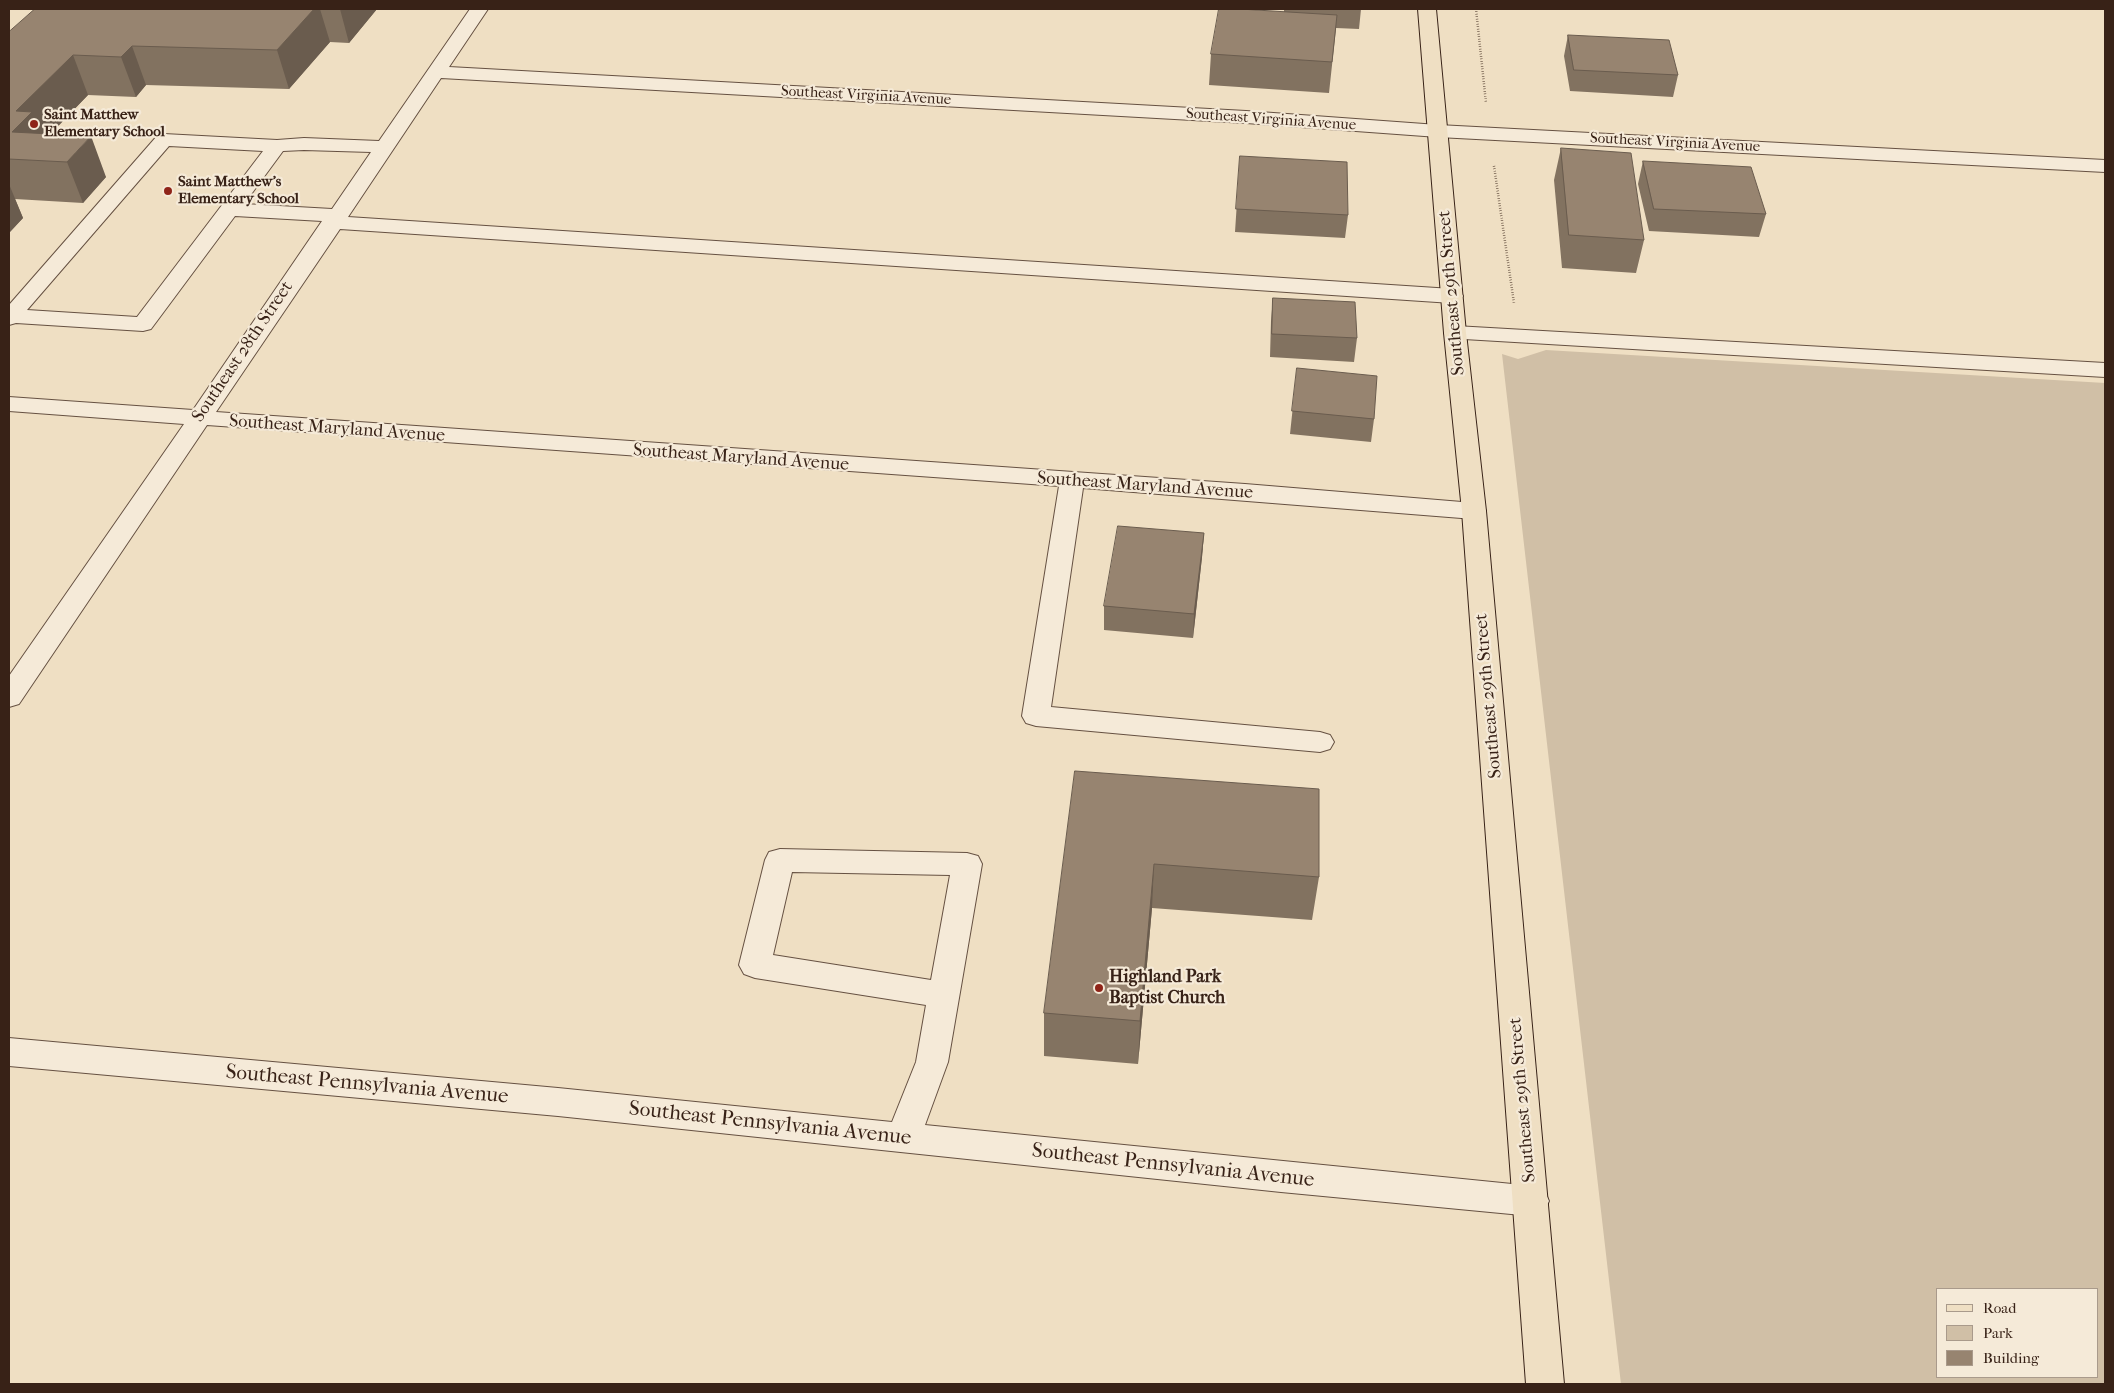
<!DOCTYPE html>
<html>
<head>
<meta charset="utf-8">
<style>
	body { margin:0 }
	#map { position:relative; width:2114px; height:1393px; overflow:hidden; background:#efdfc3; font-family:"IM FELL French Canon",serif }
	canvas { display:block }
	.frame { position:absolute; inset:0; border:10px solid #382217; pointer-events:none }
	.legend { position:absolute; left:1936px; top:1288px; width:162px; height:90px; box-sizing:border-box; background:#f5ead8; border:1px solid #a99a8b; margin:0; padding:6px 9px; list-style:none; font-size:15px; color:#382217 }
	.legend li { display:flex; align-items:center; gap:10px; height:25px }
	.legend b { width:25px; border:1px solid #a99a8b }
</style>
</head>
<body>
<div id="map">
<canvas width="2114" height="1393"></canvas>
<div class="frame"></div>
<ul class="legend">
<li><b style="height:6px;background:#efdfc3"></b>Road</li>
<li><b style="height:14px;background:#d0bfa6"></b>Park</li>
<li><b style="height:14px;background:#978470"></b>Building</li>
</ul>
</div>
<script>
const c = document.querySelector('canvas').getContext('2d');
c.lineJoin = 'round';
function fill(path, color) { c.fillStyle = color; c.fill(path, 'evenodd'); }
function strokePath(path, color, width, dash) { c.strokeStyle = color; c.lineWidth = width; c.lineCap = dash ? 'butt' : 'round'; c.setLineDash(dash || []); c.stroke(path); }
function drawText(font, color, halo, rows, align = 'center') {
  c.font = font + ' "IM FELL French Canon",serif'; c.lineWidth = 4.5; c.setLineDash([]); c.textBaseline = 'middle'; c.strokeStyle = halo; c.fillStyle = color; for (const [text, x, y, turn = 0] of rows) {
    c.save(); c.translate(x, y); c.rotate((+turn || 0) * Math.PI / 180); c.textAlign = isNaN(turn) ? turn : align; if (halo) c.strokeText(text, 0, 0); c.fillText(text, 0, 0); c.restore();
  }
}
const green = new Path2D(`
	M1546,350L2105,383V1384H1621L1502,354L1518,359ZM1938,1289H2098V1377H1938Z`);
const path = new Path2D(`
	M1476,9L1486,103
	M1494,166L1514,303`);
const minor = new Path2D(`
	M470,9H488L449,67L1246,111L1438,125L2105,160V172L1438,137L1246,123L441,78L348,217L1452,289L1460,291L1463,296L1460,301L1452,303L340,229L216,412L1245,484L1474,503L1483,505L1486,511L1483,517L1474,519L1083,488L1051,707L1320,732L1330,735L1334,742L1330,749L1320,752L1036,726L1026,723L1022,716L1059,486L207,425L19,704L9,707V676L184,424L9,411V397L193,410L322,221L235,216L151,329L143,331L16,323L9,325V305L157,136L164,134L277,140L304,138L379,141ZM169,146L263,151L137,317L27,310ZM304,150L371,152L332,209L244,204L283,151Z
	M1455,326L2105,363V377L1447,338L1444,333L1447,328Z
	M780,849L967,853L978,856L982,864L948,1062L925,1125L1532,1186L1544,1190L1549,1201L1544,1212L1532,1216L1281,1192L558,1116L9,1066V1038L558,1088L892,1122L916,1062L926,1005L755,978L744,974L739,965L765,860L769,852ZM792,872L950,875L931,980L773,955Z`);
const major = new Path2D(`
	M1418,9H1436L1466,333L1486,511L1564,1384H1526L1462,511L1444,333Z`);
const wall = new Path2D(`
	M35,9H377L349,43L330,42L289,89L146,85L136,97L88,95L50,134L106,177L83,203L15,199L23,218L9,233V32Z
	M1284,9H1361L1359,29L1336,28L1329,93L1209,85L1211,54L1284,12Z
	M1568,35L1678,75L1673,97L1570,91L1564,56Z
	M1561,148L1644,240L1636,273L1562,268L1554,180Z
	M1240,156L1348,215L1345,238L1235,232Z
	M1643,161L1766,214L1759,237L1649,231L1638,184Z
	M1273,298L1357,338L1354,362L1270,357L1271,321Z
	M1297,368L1374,419L1371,442L1290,434Z
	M1204,533L1202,557L1193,638L1104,630V606Z
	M1075,771L1319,877L1312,920L1152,908L1138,1064L1044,1056V1013Z`);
const shadedWall = new Path2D(`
	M314,9H320L330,42L289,89L277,50Z
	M340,9H377L349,43Z
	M132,46L146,85L136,97L121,57Z
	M73,55L88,95L44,141L12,132L16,111Z
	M91,136L106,177L83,203L67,162Z
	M9,184L23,218L9,233Z
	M1204,533L1202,557L1193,638L1194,614Z
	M1154,864L1152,908L1138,1064L1140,1021Z`);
const building = new Path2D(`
	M35,9H314L277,50L132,46L121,57L73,55L16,111L32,112L12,132L91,136L67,162L9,159V32Z
	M1219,9H1240L1337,15L1332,62L1211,54Z
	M1568,35L1669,40L1678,75L1574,70Z
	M1561,148L1631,153L1644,240L1569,235Z
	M1240,156L1347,162L1348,215L1236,209Z
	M1643,161L1751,167L1766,214L1654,209Z
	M1273,298L1355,302L1357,338L1272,334Z
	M1297,368L1377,376L1374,419L1292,411Z
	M1118,526L1204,533L1194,614L1104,606Z
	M1075,771L1319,789V877L1154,864L1140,1021L1044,1013Z`);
const markers = [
	[34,124,5,"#8f2418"],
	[168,191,5,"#8f2418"],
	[1099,988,5,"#8f2418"]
];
const farStreetnames = [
	["Southeast Virginia Avenue",866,96,3],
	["Southeast Virginia Avenue",1271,120,4],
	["Southeast Virginia Avenue",1675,143,3]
];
const farPoinames = [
	["Saint Matthew",44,115],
	["Elementary School",44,132],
	["Saint Matthew's",178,182],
	["Elementary School",178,199]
];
const streetNames = [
	["Southeast 29th Street",1452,293,-95],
	["Southeast 28th Street",243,352,-56],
	["Southeast Maryland Avenue",337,429,4],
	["Southeast Maryland Avenue",741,458,4],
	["Southeast Maryland Avenue",1145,486,4],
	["Southeast 29th Street",1489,696,-95],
	["Southeast 29th Street",1523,1100,-95]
];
const poiNames = [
	["Highland Park",1109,978],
	["Baptist Church",1109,999]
];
const nearStreetnames = [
	["Southeast Pennsylvania Avenue",367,1085,5],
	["Southeast Pennsylvania Avenue",770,1124,6],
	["Southeast Pennsylvania Avenue",1173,1166,6]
];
fill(green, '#d0bfa6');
strokePath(minor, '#665142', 2);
strokePath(major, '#382217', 2);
strokePath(path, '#382217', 2.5, [0.5, 2]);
fill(minor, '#f5ead8');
fill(major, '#efdfc3');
fill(wall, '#827260');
fill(shadedWall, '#6a5c4e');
fill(building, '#978470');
strokePath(building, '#6a5c4e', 1);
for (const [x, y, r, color] of markers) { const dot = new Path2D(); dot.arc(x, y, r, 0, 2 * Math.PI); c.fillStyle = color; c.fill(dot); strokePath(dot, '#f5ead8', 2); }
drawText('15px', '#382217', '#f5ead8', farStreetnames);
drawText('bold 15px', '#382217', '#f5ead8', farPoinames, 'left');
drawText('18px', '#382217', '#f5ead8', streetNames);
drawText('bold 18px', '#382217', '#f5ead8', poiNames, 'left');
drawText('21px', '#382217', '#f5ead8', nearStreetnames);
</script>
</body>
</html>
